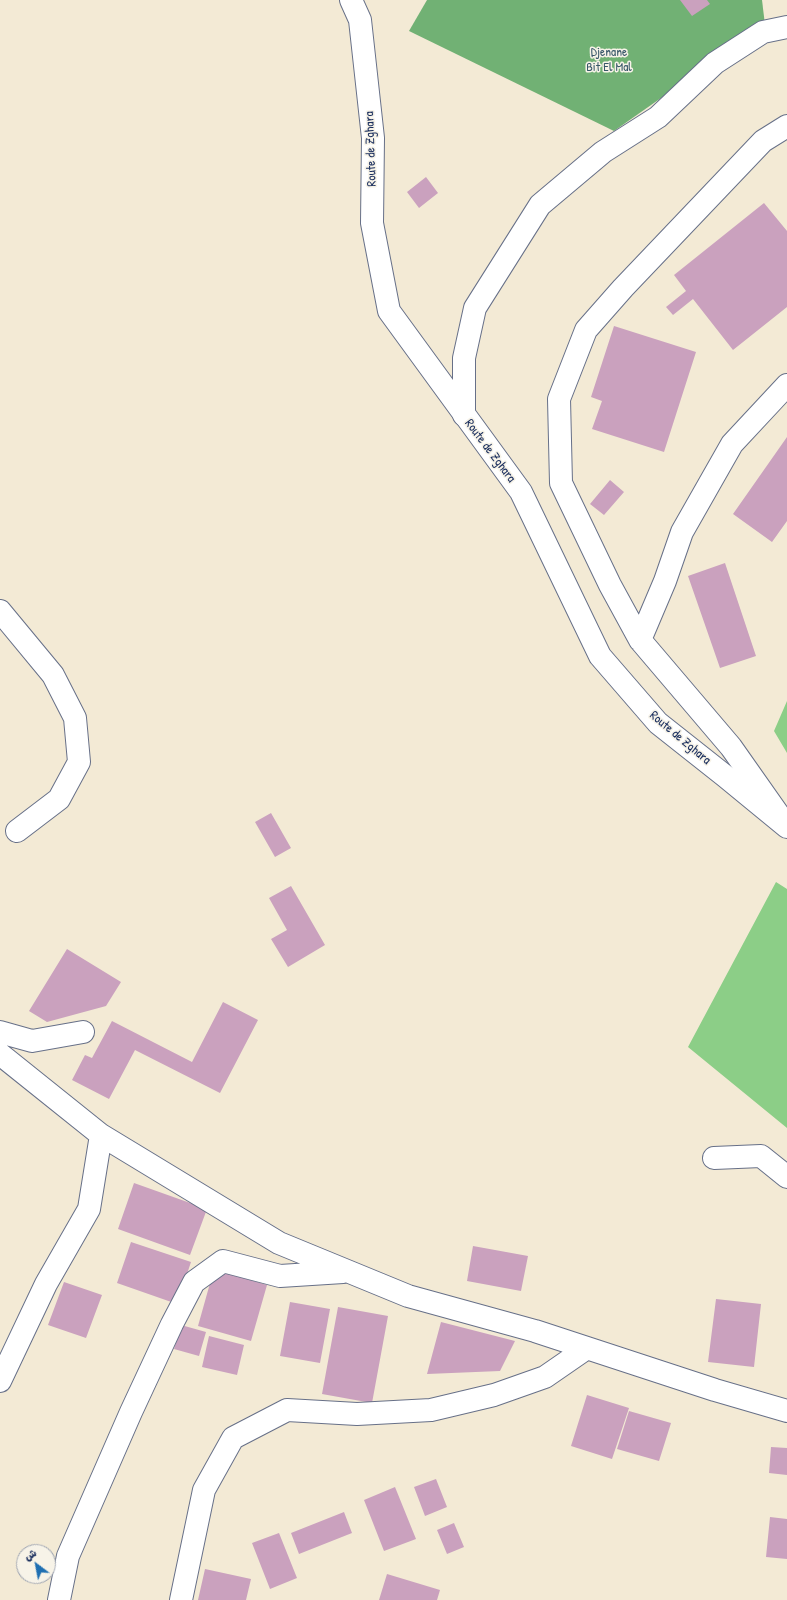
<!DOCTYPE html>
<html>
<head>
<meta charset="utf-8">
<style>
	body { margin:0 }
	#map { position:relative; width:787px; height:1600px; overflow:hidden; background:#f3ead5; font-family:"Patrick Hand","Playpen Sans Arabic",sans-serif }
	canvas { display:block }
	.north { position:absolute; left:16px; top:1544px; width:40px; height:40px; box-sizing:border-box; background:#f7f3e8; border:1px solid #9fa5b1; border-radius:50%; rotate:328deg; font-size:11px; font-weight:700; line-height:16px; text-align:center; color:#1b2f5e }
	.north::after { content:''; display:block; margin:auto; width:14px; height:18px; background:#1f6fb2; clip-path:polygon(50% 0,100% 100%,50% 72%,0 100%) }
</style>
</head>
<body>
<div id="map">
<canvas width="787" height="1600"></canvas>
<div class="north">ش</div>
</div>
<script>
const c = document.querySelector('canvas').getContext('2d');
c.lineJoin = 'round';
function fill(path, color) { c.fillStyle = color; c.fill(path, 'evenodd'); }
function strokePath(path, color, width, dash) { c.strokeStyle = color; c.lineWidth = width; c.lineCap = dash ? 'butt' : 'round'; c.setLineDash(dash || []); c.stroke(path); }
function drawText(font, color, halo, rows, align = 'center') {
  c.font = font + ' "Patrick Hand",sans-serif'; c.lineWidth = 3; c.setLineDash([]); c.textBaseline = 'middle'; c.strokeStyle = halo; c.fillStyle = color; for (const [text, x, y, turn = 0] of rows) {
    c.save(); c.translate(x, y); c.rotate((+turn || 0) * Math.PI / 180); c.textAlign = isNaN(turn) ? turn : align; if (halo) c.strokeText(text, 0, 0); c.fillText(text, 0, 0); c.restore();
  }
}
const green = new Path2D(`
	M787,701V753L774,731Z
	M776,882L787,889V1128L688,1047Z`);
const forest = new Path2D(`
	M427,0H762L765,25L614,131L409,31Z`);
const building = new Path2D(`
	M680,0H707L710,4L692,16Z
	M426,177L438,193L419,208L407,192Z
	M764,203L787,231V307L733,350L693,299L673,315L666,307L686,291L674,275Z
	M614,326L696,352L664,452L592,429L602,401L591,397Z
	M787,437V521L772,542L733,514Z
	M610,480L624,492L604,515L590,504Z
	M725,563L756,656L720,668L688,576Z
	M271,813L291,848L275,857L255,822Z
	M291,886L325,945L288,967L271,939L287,930L269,898Z
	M67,949L121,982L106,1006L47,1022L29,1011Z
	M223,1002L258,1020L220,1093L135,1050L109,1099L72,1080L85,1055L92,1058L112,1021L192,1062Z
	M134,1183L207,1209L190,1255L118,1229Z
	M131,1242L191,1262L177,1304L117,1283Z
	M473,1246L528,1256L521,1291L467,1281Z
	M214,1269L267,1285L251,1341L198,1326Z
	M64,1282L102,1295L86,1338L48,1325Z
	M716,1299L761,1304L754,1367L708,1362Z
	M290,1302L330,1309L320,1363L280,1356Z
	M338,1307L388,1316L372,1403L322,1394Z
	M441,1322L515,1341L500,1371L427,1374Z
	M181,1325L206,1332L199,1356L174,1349Z
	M209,1336L244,1345L237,1375L202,1367Z
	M587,1395L629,1408L612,1459L571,1446Z
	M629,1411L671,1423L659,1461L617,1449Z
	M771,1447L787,1448V1475L769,1473Z
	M436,1479L447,1507L425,1516L414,1487Z
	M395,1487L416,1539L384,1551L364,1500Z
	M344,1512L352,1533L299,1554L291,1533Z
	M770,1517L787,1519V1559L766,1557Z
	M454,1523L464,1547L447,1554L437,1530Z
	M279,1533L297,1578L270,1589L252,1543Z
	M205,1569L251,1579L246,1600H198Z
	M387,1574L440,1590L437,1600H379Z`);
const street = new Path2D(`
	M464,415V358L475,308L540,205L603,152L658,117L715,63L763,32L787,27
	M0,611L53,675L75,718L79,762L59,799L17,831
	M640,640L665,581L682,532L732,444L787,385
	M781,818L731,747L640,640L610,585L561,483L559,399L586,330L623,288L763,141L787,126
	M0,1032L32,1041L83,1032
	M0,1054L101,1135L279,1243L408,1296L535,1331L715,1390L787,1411
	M714,1158L761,1156L787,1177
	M0,1381L46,1284L89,1209L101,1135
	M59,1600L68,1556L131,1412L172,1324L194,1282L223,1261L280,1276L343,1272
	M181,1600L204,1490L233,1438L287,1410L357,1414L431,1410L494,1395L545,1377L587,1348`);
const secondary = new Path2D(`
	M351,0L360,20L373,138L372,223L389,311L521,492L600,656L658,723L725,776L787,827`);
const parkNames = [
	["Djenane",609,53],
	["Bit El Mal",609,68]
];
const streetNames = [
	["Route de Zghara",371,149,-92],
	["Route de Zghara",490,451,53],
	["Route de Zghara",680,738,40]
];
fill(green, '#8cce87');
fill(forest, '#71b174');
fill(building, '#caa1be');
strokePath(street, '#677088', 24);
strokePath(secondary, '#677088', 24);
strokePath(street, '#fff', 22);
strokePath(secondary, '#fff', 22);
drawText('13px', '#375768', '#f7f3e8', parkNames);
drawText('13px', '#1b2f5e', '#f7f3e8', streetNames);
</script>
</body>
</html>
